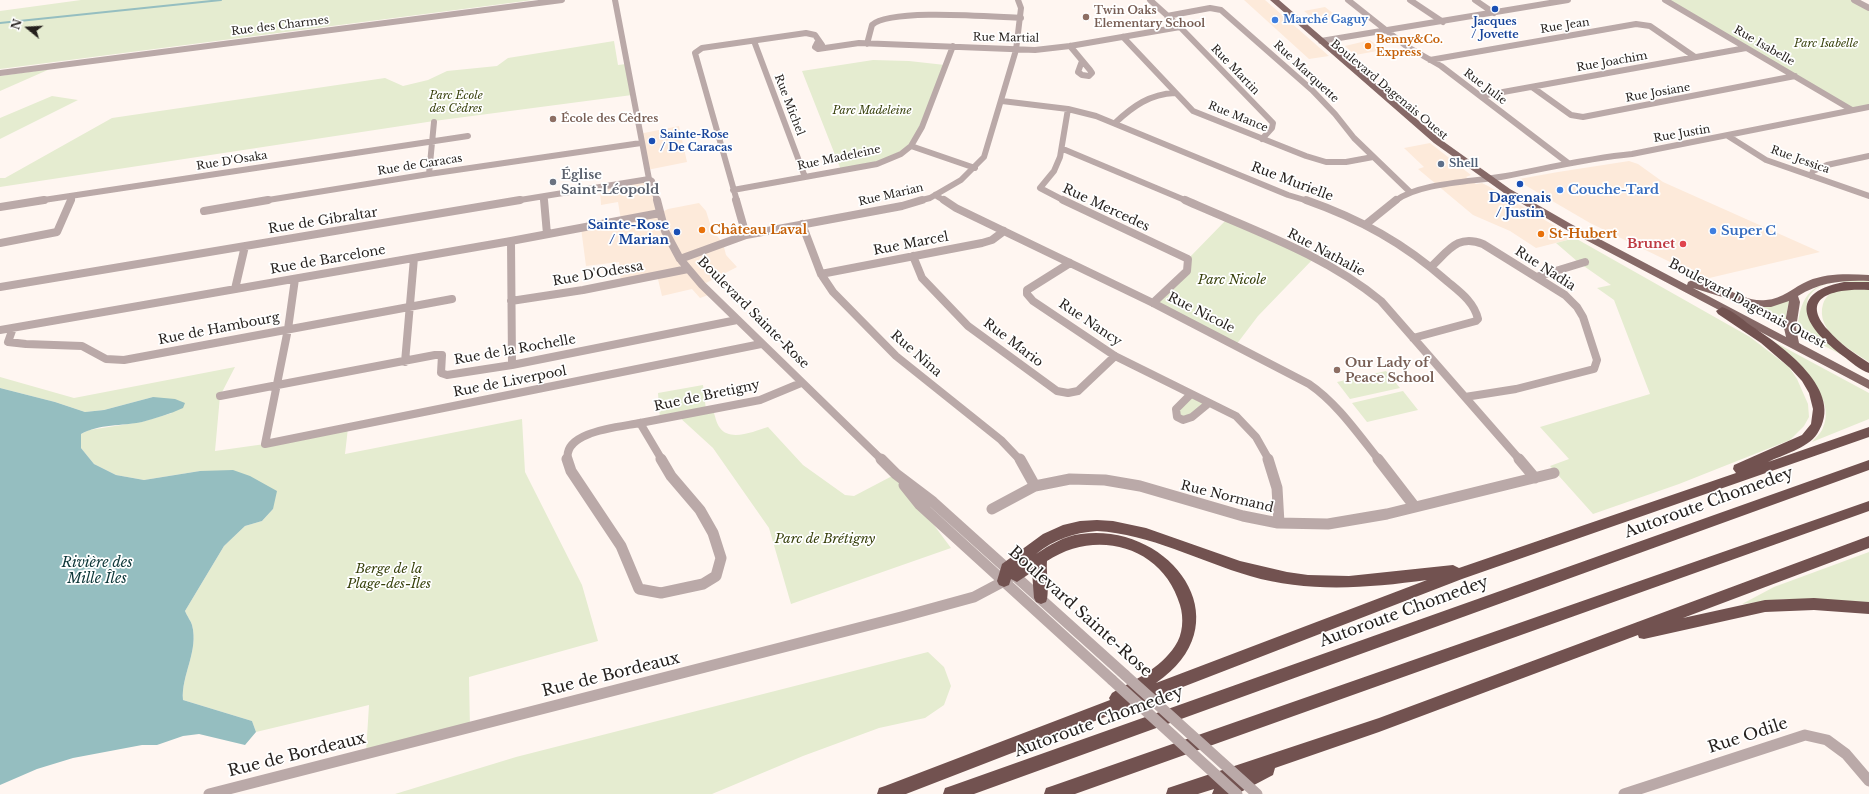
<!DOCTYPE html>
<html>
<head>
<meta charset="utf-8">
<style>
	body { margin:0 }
	#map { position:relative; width:1869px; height:794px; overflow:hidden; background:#fff6f1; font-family:"Libre Baskerville",serif }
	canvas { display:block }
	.north { position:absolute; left:8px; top:8px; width:40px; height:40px; -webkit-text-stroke:3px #fff; paint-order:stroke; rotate:288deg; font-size:11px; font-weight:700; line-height:16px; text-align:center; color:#241f1c }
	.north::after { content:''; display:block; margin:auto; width:14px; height:18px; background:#241f1c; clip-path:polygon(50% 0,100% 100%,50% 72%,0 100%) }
</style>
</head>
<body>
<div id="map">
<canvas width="1869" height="794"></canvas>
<div class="north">N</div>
</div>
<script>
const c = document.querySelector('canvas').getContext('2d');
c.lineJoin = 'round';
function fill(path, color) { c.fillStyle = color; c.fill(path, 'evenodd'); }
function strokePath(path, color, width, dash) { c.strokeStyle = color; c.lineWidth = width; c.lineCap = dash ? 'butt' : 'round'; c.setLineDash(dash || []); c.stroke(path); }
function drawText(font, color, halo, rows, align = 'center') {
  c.font = font + ' "Libre Baskerville",serif'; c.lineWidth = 3.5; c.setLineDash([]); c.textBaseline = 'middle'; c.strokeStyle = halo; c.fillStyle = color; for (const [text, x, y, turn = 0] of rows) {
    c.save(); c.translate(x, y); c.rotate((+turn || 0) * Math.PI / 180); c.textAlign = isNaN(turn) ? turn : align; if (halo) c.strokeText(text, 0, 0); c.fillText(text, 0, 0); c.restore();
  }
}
const commercial = new Path2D(`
	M1244,0H1265L1329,56L1309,59Z
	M1325,7L1338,17L1316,21L1304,11Z
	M1370,40L1383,50L1355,55L1345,46Z
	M679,126L687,162L647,170L639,134Z
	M1430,143L1471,175L1466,177L1476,184L1482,183L1488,186L1575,238L1536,248L1510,231L1473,215L1418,169L1424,167L1404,148Z
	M1629,161L1638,164L1663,182L1820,252L1705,279L1590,223L1518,181L1519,179L1558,172Z
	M649,179L660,213L668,209L699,203L706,211L712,230L723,243L726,255L737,267L702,285L711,294L700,298L692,289L662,296L657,275L621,282L619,262L586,266L581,228L621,220L618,202L601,205L600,188Z`);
const green = new Path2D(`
	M81,0H533L0,69V11Z
	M1665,0H1854L1869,8V107L1852,110Z
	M614,41L618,65L626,64L632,95L434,121L0,187V178H5L112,118L385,78L403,86L428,80L447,71L497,66L508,58Z
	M873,60L909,61L945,65L911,146L874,164L841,170L802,71Z
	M50,69L0,91V76Z
	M52,96L78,100L0,139V118Z
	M1227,219L1314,258L1258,316L1236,345L1153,303L1187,271L1188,259Z
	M1575,238L1750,337L1789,367L1797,379L1808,404L1809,417L1804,426L1790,440L1679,484L1593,514L1550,466L1569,459L1540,427L1650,394L1614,300L1597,288L1611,285L1578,262L1556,243Z
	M1853,280L1869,281V283C1852,282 1822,278 1810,295C1806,300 1807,307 1807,313L1844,356L1797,332C1801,290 1812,283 1853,280Z
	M1869,289V362C1850,349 1815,332 1823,304C1825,297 1832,291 1838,290C1848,289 1859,290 1869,289Z
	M1738,301H1789L1784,326L1741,304Z
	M1765,337L1869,393V419L1812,442C1815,438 1820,434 1822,430C1841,394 1787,357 1765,337Z
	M235,367L220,396L215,451L265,444L348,428L345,454L522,419L525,472L582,585L598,641L469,677L470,729L366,753L369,705L256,732L252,721L183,700C181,675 199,651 192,625C191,621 187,616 185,611L224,546L245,526L262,521L273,509L200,471L144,480L116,475L94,464L81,448V434L89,430L141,422L172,413L153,397L104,410L85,412L55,402L0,388V377L74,398Z
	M1386,371L1400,388L1350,399L1337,382Z
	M703,385L706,410H713C715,415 716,423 720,428C730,442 755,431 768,427L803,465L845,495L854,496L896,474L951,548L791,604L769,528L713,448L678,416L660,420L658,393Z
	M1403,391L1418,410L1367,422L1352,403Z
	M1190,395L1209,403L1183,420L1176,409Z
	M1869,552V603L1784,599L1742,604L1774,587Z
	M928,652L944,667L951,686L944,705L925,718L879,728L803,756L712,794H395L516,757Z`);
const water = new Path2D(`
	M0,388L55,402L85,412L104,410L153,397L175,399L185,403L183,408C170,414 156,418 142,422C122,426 99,424 81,434V448L94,464L116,475L144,480L200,471L233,470L250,476L277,491L273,509L262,521L245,526L224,546L185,611C187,616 191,621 192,625C199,651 181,675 183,700L252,721L256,732L245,745L199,734L183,736L157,745H142L73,758L37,769L0,785Z`);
const stream = new Path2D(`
	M0,23L221,0`);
const minorFar2 = new Path2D(`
	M615,0L649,179L652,181L657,201
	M1150,0L1180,27L1273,123L1272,128L1262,139
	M1348,0L1406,46L1441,66L1568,163
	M1410,0L1443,22
	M1475,0L1494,13
	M1665,0L1852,110
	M1854,0L1869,8
	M1167,16L1210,8L1221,10L1312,90L1335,114L1354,138L1410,192
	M1123,37L1193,111L1306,156L1326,162H1346L1373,157
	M754,41L805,177
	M818,41L815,47L818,49L859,43L1035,50L1070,46L1180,27
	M1321,41L1568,0
	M867,44L872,25C890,8 993,17 1021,18
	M1070,46L1090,70L1092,73L1089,76L1082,75L1078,72L1082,61
	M1430,60L1636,24L1650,26L1695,57
	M0,73L562,0
	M1532,87L1571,115L1583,117L1795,76
	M1481,96L1746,48
	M1002,101L1068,109L1096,116L1288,195L1308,201
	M1115,123C1133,106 1150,94 1175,93
	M1728,136L1766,160L1869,196
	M911,146L975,168
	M1063,149L1187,201
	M429,174L434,122
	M1811,176L1813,171L1827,165L1869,156
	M733,190L877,164L901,154L911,146L922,127L953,46
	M935,195L945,201
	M544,197V201
	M37,201L468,136
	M71,201L73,196
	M262,201L429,174L641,143
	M514,201L649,179
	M737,201L695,53L702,48L806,33L815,35L822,45
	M918,201L930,198L961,180L984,157L1016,50L1021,8L1018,0
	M1065,201L1040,188L1054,171L1060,157L1068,109
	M1395,201C1420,182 1474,182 1506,176C1548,168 1589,158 1632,154L1869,107`);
const minorFar1 = new Path2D(`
	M544,200L547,234
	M657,200L665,231L680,259L702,285L882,460
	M736,200L746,235
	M944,200L956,208L1153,303L1309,384C1337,403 1358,434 1379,460
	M1063,200L1188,259L1187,271L1153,303
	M1185,200C1252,230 1324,254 1381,301L1520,460
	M1306,200C1360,219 1404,243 1448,282C1460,292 1474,302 1478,319L1476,321L1413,338
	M0,207L44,200
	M204,211L268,200
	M802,224L821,274L833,292L896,356L1001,440L1020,460
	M1365,225L1396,200
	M511,241L512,365
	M0,243L57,232L71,200
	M913,256L922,278L968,326L1057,391L1068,393L1078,391L1115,356
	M680,259L746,235L902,206L922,200
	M1070,263L1027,290V294L1033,301L1115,356L1236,416L1256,437L1269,460
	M1432,266C1449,250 1458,234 1483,244L1565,295L1577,307L1583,317L1597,360L1594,369L1516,389L1465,397
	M821,274L982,243L992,240L1004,231
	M1536,277L1585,262
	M295,279L288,329L265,444L761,344
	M0,287L520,200
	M235,289L245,246
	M511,301L583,290L688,269
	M13,328L8,342L26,344L82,346L106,359L124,360L452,299
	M0,330L511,241L660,213
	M405,362L414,258
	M1190,395L1176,409L1177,417L1183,420L1192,417L1209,403
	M220,396L435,355H442L441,373L447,375L512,365L737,320
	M640,423L662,460
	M640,423L760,400L801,383
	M568,460C562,431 621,427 640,423`);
const minor = new Path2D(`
	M567,459L571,471L621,546L639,589L661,593L703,584L716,576L721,558L713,533L700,510L671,476L661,459
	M881,459L896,474L933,502L1125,675
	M1020,459L1035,486
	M1268,459L1277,488L1279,523
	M1378,459L1415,507
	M1519,459L1535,478
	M904,485L920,505L1112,680
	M992,509L1035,486L1070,479L1105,480L1140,486L1243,516L1278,523L1328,524L1387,514L1554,473
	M209,794L901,617L974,597L1008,579
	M1624,794L1805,735L1827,740L1846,754L1869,781`);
const major = new Path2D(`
	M1270,0H1279L1440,139L1510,189L1571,224L1687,285L1688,282L1692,280C1703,283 1714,286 1725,289C1739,294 1751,302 1766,300C1782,299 1794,287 1808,281C1827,273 1848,274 1869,275V281C1842,280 1821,282 1798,296L1800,302L1796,328L1799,343L1869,380V389L1563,228L1504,193L1434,143ZM1693,288L1755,307H1771L1789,301L1784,328L1786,337Z`);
const highway = new Path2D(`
	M1844,282H1869V290C1841,288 1796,294 1828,330C1840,344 1855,354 1869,363V373C1860,370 1851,362 1843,356C1808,330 1782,294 1844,282Z
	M1722,307C1732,310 1742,319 1750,325C1781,345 1847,391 1817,434C1808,448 1782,455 1768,462L1869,427V437L1462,579L906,794H877L879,788L885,786L1110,700L1109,698L1112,693C1134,680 1160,669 1175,646C1183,635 1184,618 1180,605C1163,546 1096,528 1047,561C1046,571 1050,595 1046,602L1041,604L1036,602L1034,598L1032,572L1017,582L1011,579L1009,585L1004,587L999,585L997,581L1002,564L1043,534L1063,525L1080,521L1097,520L1113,521L1146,528L1240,561L1287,572L1308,575L1349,576L1453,565L1459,568L1736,473L1733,469L1734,465L1802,435L1811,424L1813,409L1809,393L1802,381L1790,368L1761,343L1718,314L1716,311ZM1097,531C1150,534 1199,561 1250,576C1308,593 1368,588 1427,580L1156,683C1246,622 1170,522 1081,534C1064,536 1050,545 1036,554C1055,539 1073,533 1097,531Z
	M1869,460V470L974,794H943L945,788L951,786Z
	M1869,501V511L1075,794H1044L1046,788L1052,786Z
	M1869,536V548L1683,618L1765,600L1814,598L1869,602V614L1814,610L1765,612L1644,639L1639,638L1638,635L1379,732L1275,768L1273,775L1237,794H1212L1214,789L1198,794H1166L1168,788L1174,786L1379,718Z`);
const minorBridge = new Path2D(`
	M1125,675L1257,794
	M1112,680L1237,794`);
const markers = [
	[1495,9,4,"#1a4fb4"],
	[1086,17,4,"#8d6e63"],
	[1275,20,4,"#3f7fe0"],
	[1368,46,4,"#e8710a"],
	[553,119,4,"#8d6e63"],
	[652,141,4,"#1a4fb4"],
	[1441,164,4,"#5c6f8a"],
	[553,182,4,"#6b7280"],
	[1520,184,4,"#1a4fb4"],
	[1560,190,4,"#3f7fe0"],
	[702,230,4,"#e8710a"],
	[1713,231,4,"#3f7fe0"],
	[677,232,4,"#1a4fb4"],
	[1541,234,4,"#e8710a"],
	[1683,244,4,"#e0444e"],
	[1337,370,4,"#8d6e63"]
];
const farEducationnames = [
	["Twin Oaks",1094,11],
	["Elementary School",1094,24],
	["École des Cèdres",561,119]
];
const farShopnames = [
	["Marché Gaguy",1283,20]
];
const farTransitnames = [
	["Jacques",1495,22],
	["/ Jovette",1495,35],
	["Sainte-Rose",660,135,"left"],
	["/ De Caracas",660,148,"left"]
];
const farStreetnames = [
	["Rue des Charmes",280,26,-7],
	["Rue Jean",1565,26,-9],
	["Rue Martial",1006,38,1],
	["Rue Isabelle",1764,46,30],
	["Rue Joachim",1612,62,-10],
	["Rue Martin",1235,70,46],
	["Rue Marquette",1306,72,43],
	["Rue Julie",1485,87,37],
	["Boulevard Dagenais Ouest",1389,90,40],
	["Rue Josiane",1658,93,-10],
	["Rue Michel",789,105,69],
	["Rue Mance",1238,117,22],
	["Rue Justin",1682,134,-10],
	["Rue Madeleine",839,158,-12],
	["Rue Jessica",1800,160,20],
	["Rue D'Osaka",232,161,-9],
	["Rue de Caracas",420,165,-9],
	["Rue Marian",891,195,-13]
];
const farFoodnames = [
	["Benny&Co.",1376,40],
	["Express",1376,53]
];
const farParknames = [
	["Parc Isabelle",1826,44],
	["Parc École",456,96],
	["des Cèdres",456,109],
	["Parc Madeleine",872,111]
];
const farServicenames = [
	["Shell",1449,164]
];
const worshipNames = [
	["Église",561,175],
	["Saint-Léopold",561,190]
];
const streetNames = [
	["Rue Murielle",1292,182,21],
	["Rue Mercedes",1106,208,25],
	["Rue de Gibraltar",323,221,-9],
	["Rue Marcel",911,244,-11],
	["Rue Nathalie",1326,253,28],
	["Rue de Barcelone",328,260,-10],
	["Rue Nadia",1545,269,33],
	["Rue D'Odessa",598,274,-10],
	["Boulevard Dagenais Ouest",1747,304,28],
	["Boulevard Sainte-Rose",753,313,45],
	["Rue Nicole",1201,313,27],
	["Rue Nancy",1090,323,34],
	["Rue de Hambourg",219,329,-11],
	["Rue Mario",1013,343,37],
	["Rue de la Rochelle",515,350,-10],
	["Rue Nina",916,354,41],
	["Rue de Liverpool",510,382,-11],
	["Rue de Bretigny",707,396,-12],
	["Rue Normand",1227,497,14]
];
const shopNames = [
	["Couche-Tard",1568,190],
	["Super C",1721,231]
];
const transitNames = [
	["Dagenais",1520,198],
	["/ Justin",1520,213],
	["Sainte-Rose",669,225,"right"],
	["/ Marian",669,240,"right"]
];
const foodNames = [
	["Château Laval",710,230],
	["St-Hubert",1549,234]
];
const healthNames = [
	["Brunet",1675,244]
];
const parkNames = [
	["Parc Nicole",1232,280],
	["Parc de Brétigny",825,539],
	["Berge de la",389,569],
	["Plage-des-Îles",389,584]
];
const educationNames = [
	["Our Lady of",1345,363],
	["Peace School",1345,378]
];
const waterNames = [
	["Rivière des",97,563],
	["Mille Îles",97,579]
];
const nearStreetnames = [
	["Autoroute Chomedey",1709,503,-20],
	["Boulevard Sainte-Rose",1080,612,42],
	["Autoroute Chomedey",1404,612,-20],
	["Rue de Bordeaux",611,675,-14],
	["Autoroute Chomedey",1099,722,-20],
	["Rue Odile",1748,736,-18],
	["Rue de Bordeaux",297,755,-14]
];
fill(commercial, '#fdeada');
fill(green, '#e5ecd0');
fill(water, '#95bec0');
strokePath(stream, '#95bec0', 2);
strokePath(minorFar2, '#baa9a8', 6);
strokePath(minorFar1, '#baa9a8', 8);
strokePath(minor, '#baa9a8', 11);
fill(major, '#866967');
fill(highway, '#725250');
strokePath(minorBridge, '#baa9a8', 11);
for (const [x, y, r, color] of markers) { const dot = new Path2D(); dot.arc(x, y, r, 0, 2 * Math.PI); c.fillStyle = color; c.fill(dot); strokePath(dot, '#fff', 1.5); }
drawText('bold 11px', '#785e54', '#fff', farEducationnames, 'left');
drawText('bold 11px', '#366cbe', '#fff', farShopnames, 'left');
drawText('bold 11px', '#164399', '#fff', farTransitnames);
drawText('11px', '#241f1c', '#fff', farStreetnames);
drawText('bold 11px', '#c56008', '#fff', farFoodnames, 'left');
drawText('italic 11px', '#37400b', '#fff', farParknames);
drawText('bold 11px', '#4e5e75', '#fff', farServicenames, 'left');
drawText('bold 13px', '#5b616d', '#fff', worshipNames, 'left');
drawText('13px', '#241f1c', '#fff', streetNames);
drawText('bold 13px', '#366cbe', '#fff', shopNames, 'left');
drawText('bold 13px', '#164399', '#fff', transitNames);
drawText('bold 13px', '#c56008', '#fff', foodNames, 'left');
drawText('bold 13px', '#be3a42', '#fff', healthNames, 'right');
drawText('italic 13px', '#37400b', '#fff', parkNames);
drawText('bold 13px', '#785e54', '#fff', educationNames, 'left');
drawText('italic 14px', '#0d3638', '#fff', waterNames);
drawText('16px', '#241f1c', '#fff', nearStreetnames);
</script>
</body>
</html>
